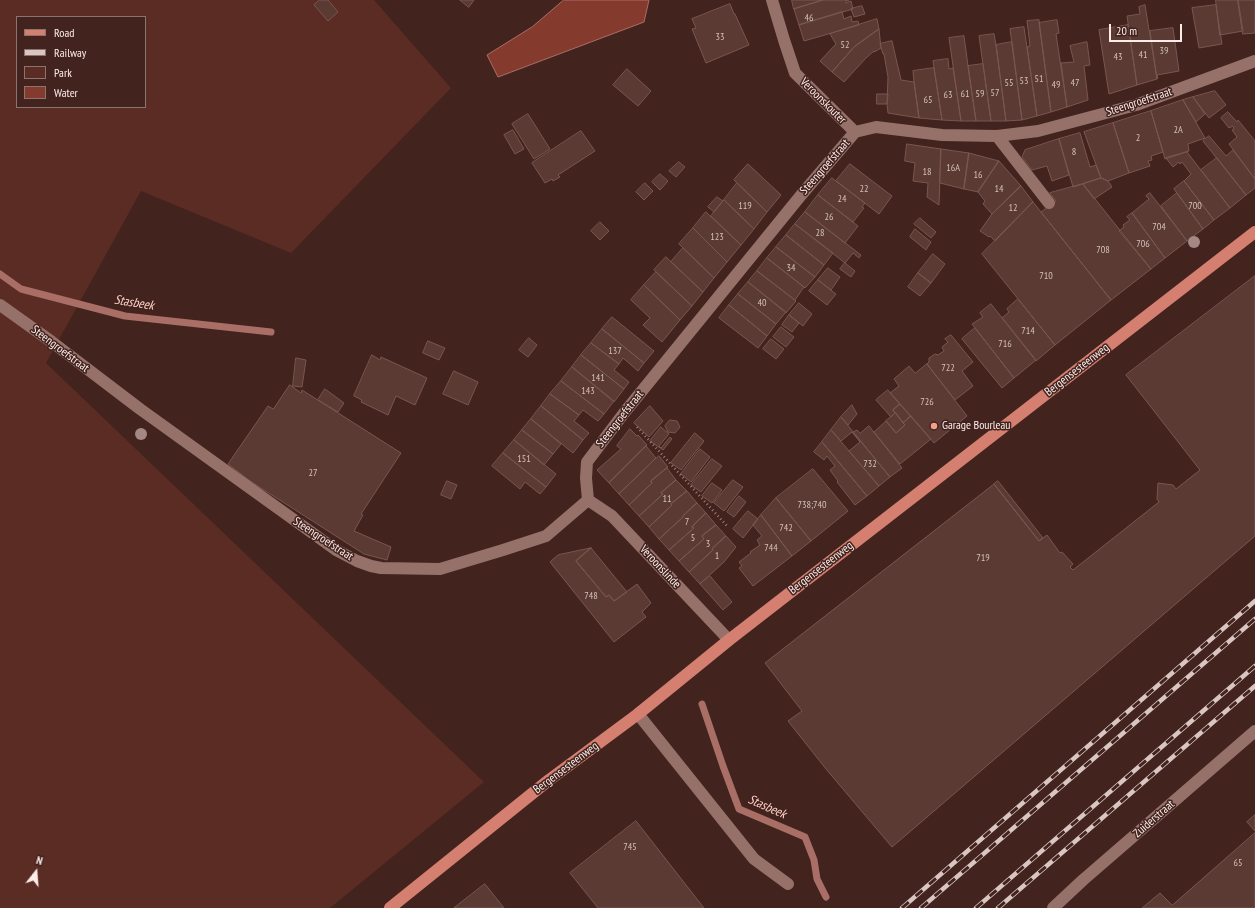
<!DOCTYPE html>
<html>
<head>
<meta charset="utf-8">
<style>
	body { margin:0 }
	#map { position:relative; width:1255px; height:908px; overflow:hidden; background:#42231e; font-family:"PT Sans Narrow",sans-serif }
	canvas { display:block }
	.legend { position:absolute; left:16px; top:16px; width:130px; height:92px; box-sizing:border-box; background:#42231e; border:1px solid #8d736f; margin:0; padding:5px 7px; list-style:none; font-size:12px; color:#fdece8 }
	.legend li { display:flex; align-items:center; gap:8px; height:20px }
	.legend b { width:20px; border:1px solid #8d736f }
	.north { position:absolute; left:16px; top:852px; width:40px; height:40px; -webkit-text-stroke:3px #42231e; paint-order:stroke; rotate:17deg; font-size:11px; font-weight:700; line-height:16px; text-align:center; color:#fdece8 }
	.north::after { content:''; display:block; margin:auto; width:14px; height:18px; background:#fdece8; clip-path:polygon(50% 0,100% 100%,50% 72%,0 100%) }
	.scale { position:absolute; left:1109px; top:24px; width:73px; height:18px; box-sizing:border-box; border:2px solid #fdece8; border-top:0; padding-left:5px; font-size:12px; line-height:14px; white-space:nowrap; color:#fdece8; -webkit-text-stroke:3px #42231e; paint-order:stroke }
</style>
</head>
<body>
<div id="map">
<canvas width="1255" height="908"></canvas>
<ul class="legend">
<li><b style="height:5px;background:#d47f6f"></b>Road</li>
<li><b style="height:5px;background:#d9c5c1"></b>Railway</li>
<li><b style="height:11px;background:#5a2c24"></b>Park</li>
<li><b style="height:11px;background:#853a2e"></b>Water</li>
</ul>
<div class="north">N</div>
<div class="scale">20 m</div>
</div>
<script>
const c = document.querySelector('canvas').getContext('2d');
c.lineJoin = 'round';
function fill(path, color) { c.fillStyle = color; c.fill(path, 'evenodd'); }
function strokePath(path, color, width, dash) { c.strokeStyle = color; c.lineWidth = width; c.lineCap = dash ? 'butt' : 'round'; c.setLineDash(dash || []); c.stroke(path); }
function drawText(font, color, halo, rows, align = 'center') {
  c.font = font + ' "PT Sans Narrow",sans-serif'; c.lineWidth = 3; c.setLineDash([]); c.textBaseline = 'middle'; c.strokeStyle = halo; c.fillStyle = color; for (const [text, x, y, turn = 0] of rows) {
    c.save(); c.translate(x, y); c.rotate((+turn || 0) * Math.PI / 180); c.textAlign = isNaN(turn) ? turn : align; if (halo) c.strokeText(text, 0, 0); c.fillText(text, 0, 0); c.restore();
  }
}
const green = new Path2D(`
	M0,0H374L451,88L291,253L141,191L46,363L484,782L330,908H0ZM17,17H145V107H17Z`);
const water = new Path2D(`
	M564,0H649L644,22L498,77L487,55L532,27Z`);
const stream = new Path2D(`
	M0,274L21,289L125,316L271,332
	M702,704L723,766L739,809L805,837L814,860L817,879L826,897`);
const building = new Path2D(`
	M320,0H328L338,12L328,21L314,5Z
	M460,0H474L469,7Z
	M792,0H823L794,9Z
	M823,0H849L846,1V3L851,1L853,9L799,25L794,9Z
	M1216,0H1238L1243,31L1220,35Z
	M1238,0H1255V33L1243,34Z
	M730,4L734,14H735L749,45L706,63L692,29L696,28L692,19Z
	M1145,5L1157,79L1137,85L1127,16L1140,14L1139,7Z
	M1216,5L1222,44L1199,48L1192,8Z
	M862,6L865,14L854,17L851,9Z
	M842,12L844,19L851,16L852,22L858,21L859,25L804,41L799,25Z
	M877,19L879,29L854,47L832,72L820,61L836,44L830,34Z
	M1039,20L1051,112L1037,116L1027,47L1030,46L1027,21Z
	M1057,20L1059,33L1056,34L1067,107L1051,112L1039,23Z
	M1128,25L1137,85L1109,94L1099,30Z
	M1024,27L1037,116L1022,120L1010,29Z
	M1173,28L1179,71L1157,75L1158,78L1157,79L1150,31Z
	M879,29L881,48L874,52V51L866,58L844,82L832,72L854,47Z
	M994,34L996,45L1006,121H991L979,36Z
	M964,36L968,66L976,121H961L949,38Z
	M892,41L901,80L914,82L919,118L888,113L887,104L888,77L884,54H883L880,44Z
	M1012,42L1022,120L1006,121L996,45Z
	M1087,42L1090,65L1084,66L1088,100L1067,107L1061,63L1074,62L1070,46Z
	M948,59L949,69L953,68L961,121L942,120L933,61Z
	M983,64L991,121H976L968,66Z
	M934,68L942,120L919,118L914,82L913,71Z
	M627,69L651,91L638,106L613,85Z
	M1215,91L1226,105L1209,118L1193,97Z
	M877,94H888L887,104H877Z
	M1193,97L1205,114L1196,122L1183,100Z
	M1183,100L1205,138L1188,144L1189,151L1165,159L1151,111Z
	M1151,111L1163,152L1151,156L1152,160L1148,161L1150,166L1129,173L1113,123Z
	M1228,112L1237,122L1238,120L1255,141V179L1229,144L1237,137L1232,130L1234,129L1233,126L1229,128L1221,118Z
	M528,114L550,149L534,159L512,124Z
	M1113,123L1129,173L1108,181L1101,178L1084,132Z
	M513,130L524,149L515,154L504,135Z
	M581,131L595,151L558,175L560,177L553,181L552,179L545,183L532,163Z
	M1080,133L1090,167L1096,165L1101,178L1073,187L1059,139Z
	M1209,136L1226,156L1233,150L1255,179V188L1246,195L1203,141Z
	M1059,139L1069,175L1052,181L1047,166L1032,170L1022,157L1025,150Z
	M907,144L941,149L939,205L927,197L928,183L913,181L915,163L905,161Z
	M941,149L969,153L964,189L940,183Z
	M1187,152L1230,208L1214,220L1184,181L1191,174L1182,162L1180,164L1179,162L1173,167L1166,158Z
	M969,153L999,161L978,192L964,189Z
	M1217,158L1246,195L1230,208L1201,170Z
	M999,161L1021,186L992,214L983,204L985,201L978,192Z
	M679,162L685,167L676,177L669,171Z
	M748,164L781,195L767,212L734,180Z
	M850,164L892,196L879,214L836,181Z
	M660,174L668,181L660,190L652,182Z
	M832,178L865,203L862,207L864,208L853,222L818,195Z
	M1101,178L1108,181L1112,187L1094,199L1083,184Z
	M1184,181L1214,220L1203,229L1174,189Z
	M645,183L653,191L644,200L636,192Z
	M737,183L767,212L754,229L724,200Z
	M1083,184L1151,269L1111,300L1041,212L1056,201L1050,193Z
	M1021,186L1033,202L995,241L990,236L989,237L980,231L992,214Z
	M1150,193L1187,241L1165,258L1132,213L1149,199L1146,196Z
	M1177,193L1203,229L1187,241L1161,206Z
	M818,195L858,226L845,243L805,212Z
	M717,197L723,201L714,212L708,207Z
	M724,200L754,229L741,245L711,216Z
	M1033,202L1111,300L1055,345L982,254Z
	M706,212L741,245L727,262L693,228Z
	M805,212L861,255L859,258L853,253L845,263L795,224Z
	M1132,213L1165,258L1151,269L1119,231L1124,227L1123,225L1130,220L1127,217Z
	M920,218L936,232L931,238L914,224Z
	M600,222L609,231L600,240L591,231Z
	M795,224L833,253L824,265L786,235Z
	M693,228L727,262L714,278L679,244Z
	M915,229L931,242L926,250L910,237Z
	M786,235L824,265L815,277L776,247Z
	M776,247L815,277L805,288L767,258Z
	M683,248L714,278L703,292L671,262Z
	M933,254L945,264L931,283L918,273Z
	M666,257L703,292L692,306L654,270Z
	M767,258L804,287L795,300L757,271Z
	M845,263L855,271L851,277L840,269Z
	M828,268L840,277L831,290L818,280Z
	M757,271L796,301L786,313L748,282Z
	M656,272L692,306L680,320L644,285Z
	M918,273L931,283L920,296L908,287Z
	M1255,276V536L892,847L826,769L788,721L802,711L765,663L994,484L1039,541L1047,535L1060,553L1062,552L1073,564L1070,567L1073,570L1159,502L1157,499L1158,483L1173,485L1176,489L1200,470L1126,375Z
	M818,280L836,294L827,305L809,291Z
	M748,282L786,312L776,324L738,294Z
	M644,285L680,320L662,342L643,325L650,318L631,300Z
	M738,294L776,324L767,336L729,305Z
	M1018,299L1055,345L1036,361L1002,318L1009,312L1007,309Z
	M799,303L812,314L803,326L789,315Z
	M991,304L1036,360L1014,378L972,324L983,317L980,313Z
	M729,305L767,336L758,348L719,318Z
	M789,315L799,323L792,332L782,325Z
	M612,317L654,351L644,363L602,329Z
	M781,327L794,337L786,347L773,337Z
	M975,328L1014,378L1002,388L962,339Z
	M602,329L644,363L638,371L623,358L619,364L591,343Z
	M951,335L973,362L962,371L973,386L955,400L927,364L929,362V358L935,354L938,355L944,351L942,347L948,342L945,339Z
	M529,338L537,345L528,357L519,350Z
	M771,339L784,349L776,359L763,349Z
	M428,341L445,348L439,360L423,353Z
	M591,343L619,364L614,370L629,382L624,389L581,355Z
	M372,355L380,360L381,357L427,378L415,405L396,396L388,415L361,402L362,400L354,396Z
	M581,355L624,389L614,402L572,367Z
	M296,358L306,360L302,387L293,386Z
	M927,364L967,416L934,443L890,393L899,386L894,379L909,366L915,373Z
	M572,367L614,401L604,414L561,381Z
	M454,371L478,382L468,405L443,394Z
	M561,381L604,414L598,421L583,410L579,415L550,394Z
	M290,385L301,393L302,390L401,453L361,514L363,515L354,531L391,547L387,560L364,554L250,481L228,464L268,406L273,409Z
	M325,389L344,403L338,412L318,400Z
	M888,390L900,404L893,410L895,413L891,417L876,400Z
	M550,394L579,415L574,421L589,433L583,440L541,406Z
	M900,404L911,416L903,423L893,410Z
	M852,405L857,414L848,425L841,417Z
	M541,406L583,440L573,453L531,419Z
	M650,406L663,421L649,437L634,423Z
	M896,413L905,425L896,433L886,421Z
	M911,416L931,439L900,464L874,432L886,421L896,433L905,425L903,423Z
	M841,417L890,477L879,486L849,451L860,442L852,432L841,441L831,430Z
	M531,419L561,444L553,454L522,430Z
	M670,420L677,421L680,427L675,433L668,432L665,426Z
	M869,426L902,468L890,477L853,432L857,430L860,433Z
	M661,427L669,434L659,446L661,448L670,437L672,439L663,450L650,441Z
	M630,429L637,436L638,435L647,445L609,483L597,470L621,449L617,446Z
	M522,430L553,454L544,465L514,440Z
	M831,430L879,486L867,496L822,442Z
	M695,433L704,441L681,470L671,463Z
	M514,440L556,474L546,487L503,453Z
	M822,442L867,496L855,505L837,482L838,481L830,470L835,466L827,456L824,460L814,452Z
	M646,446L656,458L619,494L609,483Z
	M700,449L710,457L691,482L681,474Z
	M503,453L546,487L540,494L525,482L520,489L492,466Z
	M659,456L668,467L651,481L652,483L629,505L619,494Z
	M712,459L722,466L701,492L691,485Z
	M667,468L676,480L661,493L663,494L639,516L629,505L652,483L651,481Z
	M813,469L848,511L811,541L776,498Z
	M676,480L687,491L671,504L672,505L649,527L639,516L663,494L661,493Z
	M733,480L743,487L724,511L714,503Z
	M447,481L457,485L451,499L441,495Z
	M998,481L1043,538L1039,541L994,484Z
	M712,483L722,490L712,503L702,496Z
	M687,491L697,503L683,516V517L659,539L649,527L672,505L671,504Z
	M739,496L746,502L734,517L727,512Z
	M776,498L811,541L792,556L761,515Z
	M697,503L706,513L692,527L694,528L669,550L659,539L683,517V516Z
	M748,511L758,519L743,538L733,529Z
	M706,513L716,525L702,536L704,539L679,561L669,550L694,528L692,527Z
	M761,515L792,556L753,586L739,568L742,566L739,562L751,553L750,552L760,545L757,540L762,536L753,525Z
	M716,525L726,536L712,549L713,550L689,572L679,561L704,539L702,536Z
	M726,536L736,547L724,562L700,584L689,572L713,550L712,549Z
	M591,548L627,592L614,601L609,595L606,597L576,561Z
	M591,548L576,561L606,597L609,595L614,601L637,584L651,603L642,612L646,617L614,642L550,562L558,555Z
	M710,576L732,602L723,610L700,584Z
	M1255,815V831L1247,822Z
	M636,821L704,908H598L570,873Z
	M1255,833V908H1142L1160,893L1172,905Z
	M485,884L504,908H454Z`);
const path = new Path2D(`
	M637,427L727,526`);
const minor = new Path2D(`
	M772,0L784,40L795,73L855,132
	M997,136L1049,203
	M0,305L52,342L140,409L336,550L357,561L371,566L381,568L440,569L503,550L546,536L588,500
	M588,500L586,478L587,462L624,413L802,194L855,132L876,127L942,135L997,136L1038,131L1136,105L1255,61
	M588,500L612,516L729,640
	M638,714L754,859L788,884
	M1053,908L1083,880L1255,731`);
const major = new Path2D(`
	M390,908L549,780L638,714L729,640L1255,232`);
const rail = new Path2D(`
	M902,908L1255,601
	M921,908L1255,619
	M976,908L1255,666
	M998,908L1255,686`);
const trees = [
	[1194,242],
	[141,434]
];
const markers = [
	[934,426,4,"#f49d8d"]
];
const numberNames = [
	["46",809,18],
	["33",720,37],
	["52",845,45],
	["39",1164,51],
	["41",1143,55],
	["43",1118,57],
	["51",1039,79],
	["53",1024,81],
	["55",1009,83],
	["47",1075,83],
	["49",1056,85],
	["57",995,93],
	["61",965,94],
	["59",980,94],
	["63",948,95],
	["65",928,100],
	["2A",1178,130],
	["2",1138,138],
	["8",1074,152],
	["16A",953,168],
	["18",927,172],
	["16",978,175],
	["22",864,189],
	["14",999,189],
	["24",842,199],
	["119",745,206],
	["700",1195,206],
	["12",1013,208],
	["26",829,217],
	["704",1159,227],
	["28",820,233],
	["123",717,237],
	["706",1143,244],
	["708",1103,250],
	["34",791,268],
	["710",1046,276],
	["40",762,303],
	["714",1028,331],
	["716",1005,344],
	["137",615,351],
	["722",948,368],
	["141",598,378],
	["143",588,391],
	["726",927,402],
	["151",524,459],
	["732",870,464],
	["27",313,473],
	["11",667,499],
	["738;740",812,505],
	["7",687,522],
	["742",786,528],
	["5",693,538],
	["3",708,544],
	["744",771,548],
	["1",717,556],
	["719",983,558],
	["748",591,596],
	["745",630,847],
	["65",1238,863]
];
const streetNames = [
	["Veroonskouter",823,101,45],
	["Steengroefstraat",1139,102,-18],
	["Steengroefstraat",825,167,-49],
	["Steengroefstraat",60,349,37],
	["Bergensesteenweg",1077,370,-38],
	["Steengroefstraat",620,419,-52],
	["Steengroefstraat",323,539,33],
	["Veroonslinde",660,567,47],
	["Bergensesteenweg",821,568,-38],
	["Bergensesteenweg",566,768,-37],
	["Zuiderstraat",1154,819,-41]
];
const poiNames = [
	["Garage Bourleau",942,426]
];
const waterNames = [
	["Stasbeek",134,303,9],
	["Stasbeek",767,807,24]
];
fill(green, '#5a2c24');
fill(water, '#853a2e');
strokePath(water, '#a96f66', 1);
strokePath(stream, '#a96f66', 7);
fill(building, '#5b3a34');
strokePath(building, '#7a5650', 1);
strokePath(path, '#9a817d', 2.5, [1, 3]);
strokePath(minor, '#96716a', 12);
strokePath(major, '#d47f6f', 12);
strokePath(rail, '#d9c5c1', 4.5);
strokePath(rail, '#42231e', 3, [9]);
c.fillStyle = '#a38883';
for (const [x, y] of trees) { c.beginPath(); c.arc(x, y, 6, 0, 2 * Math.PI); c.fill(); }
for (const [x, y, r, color] of markers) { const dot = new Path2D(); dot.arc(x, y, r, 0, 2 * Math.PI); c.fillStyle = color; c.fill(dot); strokePath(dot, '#42231e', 1.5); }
drawText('10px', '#d4c0bb', null, numberNames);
drawText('12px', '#fdece8', '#42231e', streetNames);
drawText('12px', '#fdece8', '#42231e', poiNames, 'left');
drawText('italic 13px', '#fdcfc5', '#42231e', waterNames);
</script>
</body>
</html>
